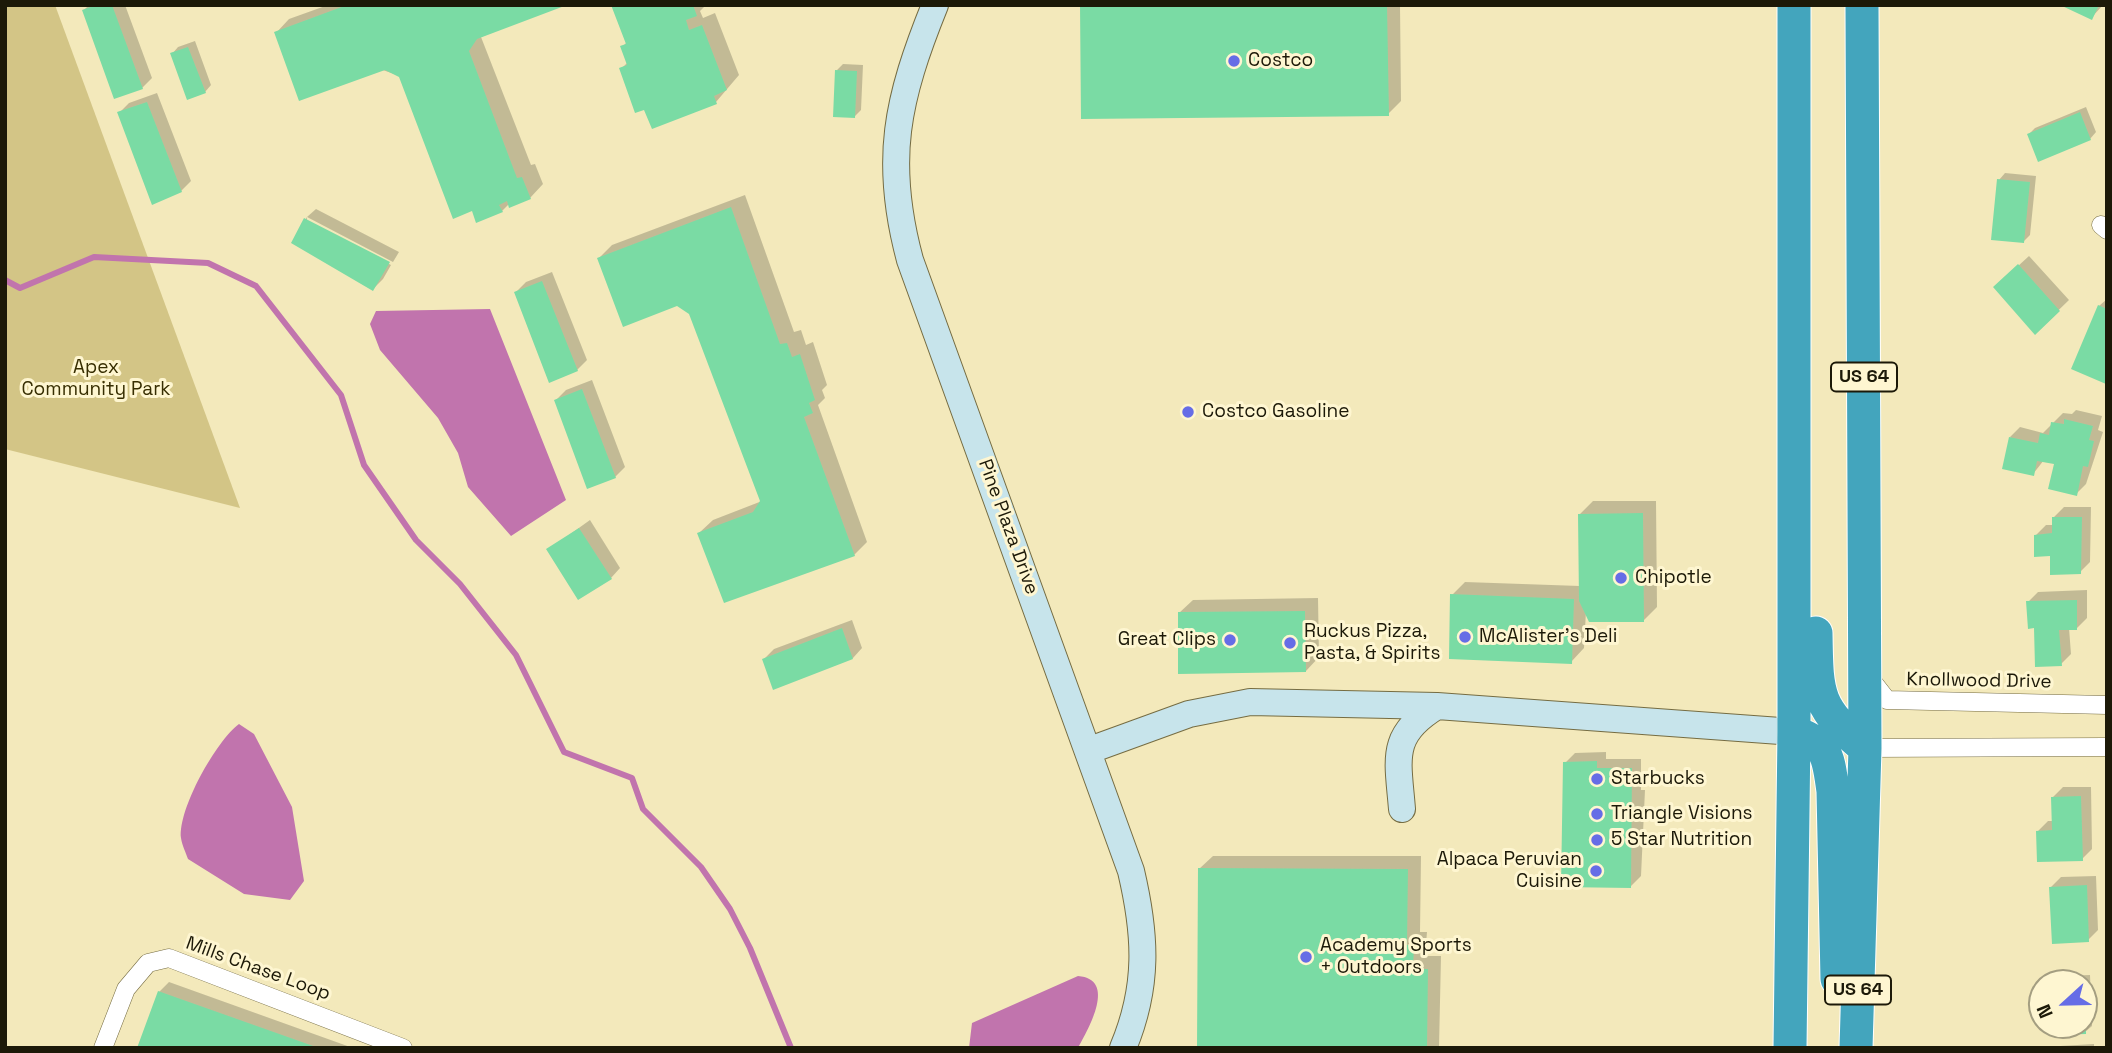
<!DOCTYPE html>
<html>
<head>
<meta charset="utf-8">
<style>
	body { margin:0 }
	#map { position:relative; width:2112px; height:1053px; overflow:hidden; background:#f3e9bb; font-family:"Space Grotesk",sans-serif }
	canvas { display:block }
	.frame { position:absolute; inset:0; border:7px solid #1c1908; pointer-events:none }
	.north { position:absolute; left:2028px; top:969px; width:70px; height:70px; box-sizing:border-box; background:#fef6d1; border:2px solid #a49e81; border-radius:50%; rotate:248deg; font-size:19px; font-weight:700; line-height:28px; text-align:center; color:#1c1908 }
	.north::after { content:''; display:block; margin:auto; width:24px; height:32px; background:#666de6; clip-path:polygon(50% 0,100% 100%,50% 72%,0 100%) }
</style>
</head>
<body>
<div id="map">
<canvas width="2112" height="1053"></canvas>
<div class="frame"></div>
<div class="north">N</div>
</div>
<script>
const c = document.querySelector('canvas').getContext('2d');
c.lineJoin = 'round';
function fill(path, color) { c.fillStyle = color; c.fill(path, 'evenodd'); }
function strokePath(path, color, width, dash) { c.strokeStyle = color; c.lineWidth = width; c.lineCap = dash ? 'butt' : 'round'; c.setLineDash(dash || []); c.stroke(path); }
function drawText(font, color, halo, rows, align = 'center') {
  c.font = font + ' "Space Grotesk",sans-serif'; c.lineWidth = 6; c.setLineDash([]); c.textBaseline = 'middle'; c.strokeStyle = halo; c.fillStyle = color; for (const [text, x, y, turn = 0] of rows) {
    c.save(); c.translate(x, y); c.rotate((+turn || 0) * Math.PI / 180); c.textAlign = isNaN(turn) ? turn : align; if (halo) c.strokeText(text, 0, 0); c.fillText(text, 0, 0); c.restore();
  }
}
const green = new Path2D(`
	M5,5H55L240,508L5,449Z`);
const water = new Path2D(`
	M490,309L566,500L511,536L468,487L458,453L438,418L380,350L370,324L376,311Z
	M239,724L254,734L292,807L304,881L290,900L244,894L188,859C186,853 182,845 181,838C178,809 216,741 239,724Z
	M1078,976C1117,979 1089,1028 1078,1048H969L972,1023Z`);
const shadow = new Path2D(`
	M89,5H125L152,78L142,88L84,10Z
	M328,5H563L481,37L531,165L535,164L543,184L530,198L510,203L502,211L400,76L276,33L289,19Z
	M613,5H706L700,11L703,18L715,13L739,75L716,102L645,108L621,69L628,62L622,47L627,42Z
	M1081,5H1400L1401,101L1388,114Z
	M2064,5H2103L2092,17Z
	M195,41L211,85L205,92L172,54L178,47Z
	M843,64L863,65L861,110L855,116L837,70Z
	M157,93L191,181L181,191L119,113L129,103Z
	M2086,107L2096,132L2090,139L2029,134L2035,128Z
	M2005,173L2036,176L2030,235L2024,241L1999,180Z
	M745,195L794,332L801,330L806,345L813,342L827,385L822,390L825,398L818,405L867,542L854,555L699,533L713,520L762,501L691,312L599,258L612,245Z
	M316,209L399,252L393,262L307,217Z
	M307,217V221L391,265L383,279L373,289L293,243Z
	M2029,256L2069,300L2035,333L2005,278Z
	M552,272L587,360L577,370L516,292L526,282Z
	M2107,299V380L2105,382L2099,306Z
	M592,380L625,467L615,477L556,400L566,390Z
	M2076,410L2102,416L2098,430L2103,432L2086,484L2076,494L2056,462L2044,460L2033,474L2010,437L2020,427L2043,433L2063,413L2072,414Z
	M1593,501H1656L1657,607L1644,620L1586,611L1584,648L1571,662L1452,595L1465,582L1580,586V514Z
	M2064,507H2091L2090,562L2080,572L2052,554L2036,535L2046,525H2054V517Z
	M590,520L620,568L611,578L548,550Z
	M2087,590V618L2077,628H2069L2071,654L2061,664L2036,626L2028,602L2038,592Z
	M1318,598L1319,657L1306,671L1179,613L1193,600Z
	M852,620L862,648L853,658L764,659L774,649Z
	M1606,752V759H1641V790H1645L1641,876L1631,886L1565,763L1575,753Z
	M2063,787H2091L2092,849L2082,859L2038,831L2048,821H2053V797Z
	M1213,856H1421L1420,932H1427L1425,956H1441L1439,1048H1199V869Z
	M2096,876L2098,930L2088,940L2051,887L2061,877Z
	M2090,975L2092,1026L2085,1032L2055,1025H2084V983H2054L2060,976Z
	M169,982L353,1048H138L159,992Z
	M2094,1044V1048H2058L2060,1046Z`);
const stream = new Path2D(`
	M5,280L20,288L94,257L208,263L256,286L341,395L364,465L416,540L460,584L516,655L564,752L632,778L643,809L701,867L730,909L750,948L791,1048`);
const building = new Path2D(`
	M96,5H112L143,89L114,99L82,10Z
	M347,5H567L477,39L469,51L517,178L522,177L531,199L509,208L507,201L499,205L503,212L476,223L472,211L453,219L399,77L385,70L299,101L274,32Z
	M611,5H693L697,16L686,20L689,30L702,25L727,90L714,96L717,104L652,129L644,110L635,113L619,68L627,65L620,46L626,44Z
	M1080,5H1387L1389,116L1081,119Z
	M2060,5H2099L2092,20Z
	M188,47L206,93L187,100L170,53Z
	M835,70L857,71L855,118L833,117Z
	M147,102L182,192L152,205L117,112Z
	M2080,112L2091,140L2038,162L2027,134Z
	M1997,179L2030,182L2024,243L1991,240Z
	M731,207L780,344L787,343L792,357L800,354L815,400L809,403L813,413L804,417L855,556L724,603L697,533L753,512L760,501L689,314L677,306L623,327L597,258Z
	M304,218L390,262L373,291L291,243Z
	M2018,264L2060,311L2035,335L1993,287Z
	M542,281L578,371L549,383L514,292Z
	M2098,305L2107,309L2106,384L2071,369Z
	M582,389L616,478L587,489L554,400Z
	M2064,419L2093,426L2089,440L2094,441L2088,467L2083,466L2077,496L2048,489L2054,464L2037,461L2034,476L2002,469L2009,437L2038,443L2040,433L2049,435L2051,422L2064,424Z
	M1643,513L1644,622H1589L1579,601L1578,514Z
	M2052,517H2082L2081,574L2050,575V556L2034,557V535L2052,533Z
	M579,528L612,579L578,600L546,549Z
	M1450,594L1574,599L1572,664L1449,659Z
	M2077,600V630H2059L2062,666L2035,667L2034,628L2028,629L2026,601Z
	M1305,611L1306,672L1178,674V612Z
	M842,628L853,659L773,690L762,659Z
	M1597,761V768H1632L1631,888L1561,887L1563,762Z
	M2081,796L2083,861L2037,862L2036,831L2052,830L2051,797Z
	M1198,868L1408,869L1407,945H1414L1413,969H1428L1427,1048H1197Z
	M2087,885L2089,942L2052,944L2049,887Z
	M158,991L316,1047V1048H137Z
	M2054,1025H2086V1034L2054,1035Z`);
const street = new Path2D(`
	M2101,225L2107,230
	M1869,677L1887,700L2107,705
	M1865,748L2107,747
	M103,1048L126,989L148,963L169,958L403,1048`);
const secondary = new Path2D(`
	M935,5C897,99 883,160 910,260L1131,871C1146,935 1149,986 1123,1048
	M1090,750L1189,714L1250,702L1437,706L1794,732
	M1402,809C1398,759 1389,735 1437,706`);
const highway = new Path2D(`
	M1816,633C1817,695 1816,707 1865,748
	M1794,732C1829,744 1828,757 1833,791L1837,979
	M1790,1048L1794,732V5
	M1856,1048L1865,748L1862,5`);
const markers = [
	[1234,61,7,"#666de6"],
	[1188,412,7,"#666de6"],
	[1621,578,7,"#666de6"],
	[1465,637,7,"#666de6"],
	[1230,640,7,"#666de6"],
	[1290,643,7,"#666de6"],
	[1597,779,7,"#666de6"],
	[1597,814,7,"#666de6"],
	[1597,840,7,"#666de6"],
	[1596,871,7,"#666de6"],
	[1306,957,7,"#666de6"]
];
const shields = [
	[1864,377,66],
	[1858,990,66]
];
const shieldNames = [
	["US 64",1864,377],
	["US 64",1858,990]
];
const poiNames = [
	["Costco",1248,61],
	["Costco Gasoline",1202,412],
	["Chipotle",1635,578],
	["Ruckus Pizza,",1304,632],
	["Pasta, & Spirits",1304,654],
	["McAlister's Deli",1479,637],
	["Great Clips",1216,640,"right"],
	["Starbucks",1611,779],
	["Triangle Visions",1611,814],
	["5 Star Nutrition",1611,840],
	["Alpaca Peruvian",1582,860,"right"],
	["Cuisine",1582,882,"right"],
	["Academy Sports",1320,946],
	["+ Outdoors",1320,968]
];
const parkNames = [
	["Apex",96,368],
	["Community Park",96,390]
];
const streetNames = [
	["Pine Plaza Drive",1008,527,70],
	["Knollwood Drive",1979,681,1],
	["Mills Chase Loop",258,969,20]
];
fill(green, '#d3c586');
fill(water, '#c174ad');
fill(shadow, '#0003');
strokePath(stream, '#c174ad', 6);
fill(building, '#7adba4');
strokePath(street, '#756c42', 19);
strokePath(secondary, '#756c42', 28);
strokePath(highway, '#fff', 35);
strokePath(street, '#fff', 18);
strokePath(secondary, '#c7e4eb', 26);
strokePath(highway, '#43a5bd', 33);
for (const [x, y, r, color] of markers) { const dot = new Path2D(); dot.arc(x, y, r, 0, 2 * Math.PI); c.fillStyle = color; c.fill(dot); strokePath(dot, '#fef6d1', 2.5); }
for (const [x, y, w] of shields) { const box = new Path2D(); box.roundRect(x - w / 2, y - 14.5, w, 29, 5); c.fillStyle = '#fef6d1'; c.fill(box); strokePath(box, '#1c1908', 2); }
drawText('bold 18px', '#1c1908', null, shieldNames);
drawText('19px', '#1c1908', '#fef6d1', poiNames, 'left');
drawText('19px', '#372e02', '#fef6d1', parkNames);
drawText('19px', '#1c1908', '#fef6d1', streetNames);
</script>
</body>
</html>
